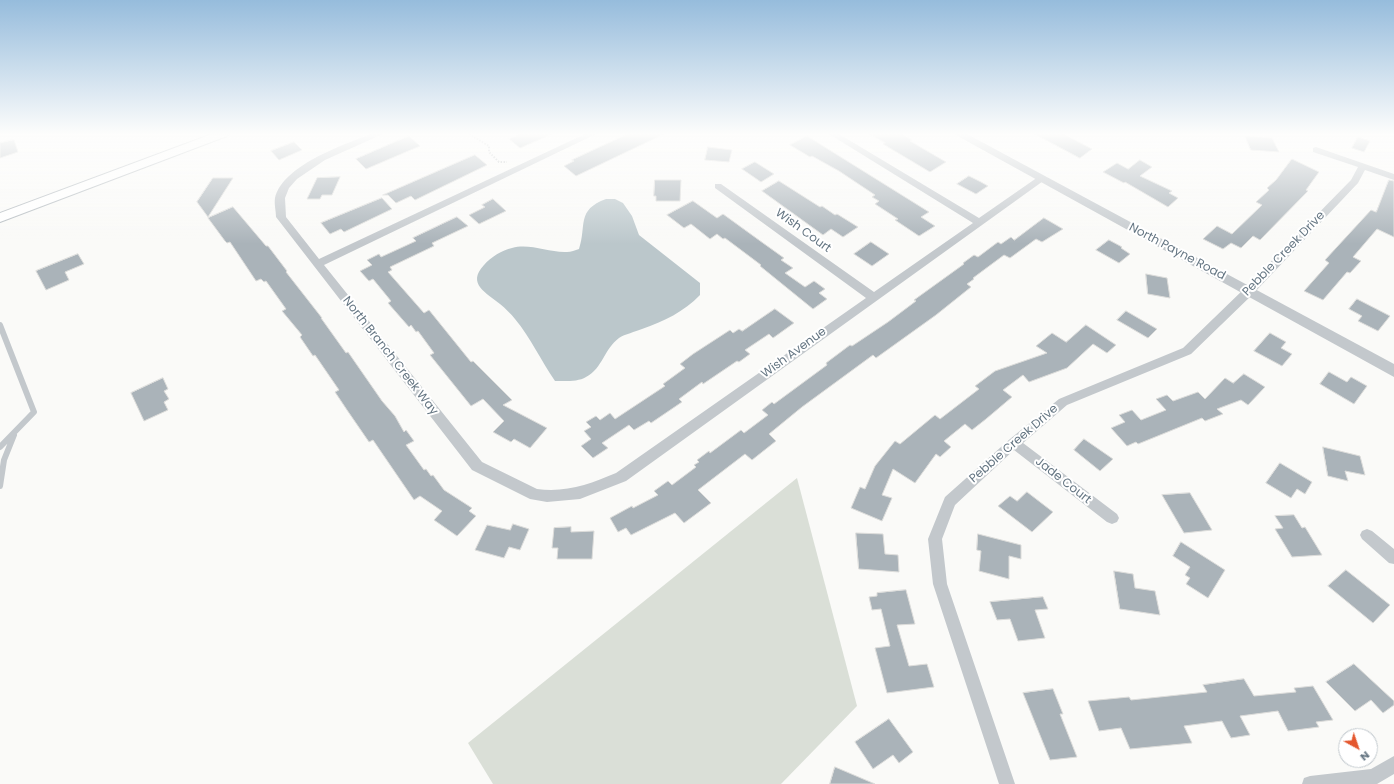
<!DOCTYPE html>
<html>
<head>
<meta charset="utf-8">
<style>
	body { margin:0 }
	#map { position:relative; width:1394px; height:784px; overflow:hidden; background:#fafaf8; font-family:Poppins,sans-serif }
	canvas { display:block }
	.north { position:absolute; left:1338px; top:728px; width:40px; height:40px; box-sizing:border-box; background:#fff; border:1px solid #c1c8cd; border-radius:50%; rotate:140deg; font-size:11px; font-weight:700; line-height:16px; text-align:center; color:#657683 }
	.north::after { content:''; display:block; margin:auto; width:14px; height:18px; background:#e4572e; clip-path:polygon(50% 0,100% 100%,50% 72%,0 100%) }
</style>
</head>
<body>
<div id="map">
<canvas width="1394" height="784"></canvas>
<div class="north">N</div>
</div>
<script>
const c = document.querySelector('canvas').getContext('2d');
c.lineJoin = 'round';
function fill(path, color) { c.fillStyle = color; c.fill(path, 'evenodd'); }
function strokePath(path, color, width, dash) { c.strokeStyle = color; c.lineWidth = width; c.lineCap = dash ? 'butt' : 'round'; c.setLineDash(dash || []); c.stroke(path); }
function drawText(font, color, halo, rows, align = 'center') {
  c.font = font + ' Poppins,sans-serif'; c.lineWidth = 4; c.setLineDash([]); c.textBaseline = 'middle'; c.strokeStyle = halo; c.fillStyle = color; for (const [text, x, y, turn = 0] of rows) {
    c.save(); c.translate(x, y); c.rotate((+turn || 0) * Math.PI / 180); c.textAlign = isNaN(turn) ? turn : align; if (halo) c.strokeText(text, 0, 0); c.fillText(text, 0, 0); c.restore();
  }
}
const green = new Path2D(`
	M797,478L857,706L781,784H493L468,743Z`);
const water = new Path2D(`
	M606,199H615L623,203L632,216L639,235L700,283V295C684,312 664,321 642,329C635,332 625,334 619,338C604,349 603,368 586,377C578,382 565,381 555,381C541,361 531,338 515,319C511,314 505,308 500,304C487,293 466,284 484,265C491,257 502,250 512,248C530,243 549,253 567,252C571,252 575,250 579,249C587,225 576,210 606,199Z`);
const building = new Path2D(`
	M521,134H552L520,148L509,139Z
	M628,134H664L576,176L564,166L574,161L572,160Z
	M870,134H901L912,140L910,141L946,162L930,172L883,144L885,143Z
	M1035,134H1063L1092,149L1080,158Z
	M409,136L420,146L366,169L356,159Z
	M807,136L929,212L921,217L935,226L919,236L895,220L898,219L875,204L879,201L872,197L875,195L839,171L812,156L810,157L790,145Z
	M1245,136L1272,138L1279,152L1251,150Z
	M1358,137L1370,141L1364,152L1352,148Z
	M14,140L18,152L0,158V143Z
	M294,142L302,150L279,160L271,151Z
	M708,147L732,150L729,162L705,160Z
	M475,155L487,165L415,200L411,196L396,203L388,195H383Z
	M1292,159L1319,172L1306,190L1308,191L1260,240L1253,236L1241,248L1231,243L1223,249L1203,239L1217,226L1232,234L1262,205L1256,202L1269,190L1267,188L1276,180Z
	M1140,160L1152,167L1140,176L1172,191L1169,193L1178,198L1168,207L1125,182L1124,183L1103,172L1117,163L1128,169Z
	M755,162L774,174L761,182L742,169Z
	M969,176L981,182L988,186L976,194L957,184Z
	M340,177L332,195H322L320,199H307L317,178Z
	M213,178H233L208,217L197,202Z
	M655,180H681L680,201H656V196H654Z
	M1389,180L1394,181V237L1377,229L1353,257L1361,261L1350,273L1347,272L1323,300L1304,291L1329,263L1325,260L1371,210L1376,212Z
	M779,181L820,207L822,206L835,215L837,214L858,227L843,237L831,229L823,235L762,191Z
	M382,198L392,209L344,232L341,229L330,234L321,223Z
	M493,199L506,211L479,224L469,215L485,207L482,205Z
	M693,201L717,218L723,214L763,243L784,258L781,260L793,268L785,273L805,287L814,281L825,289L819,293L827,299L813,309L760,266L761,265L725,238L723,239L717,234L710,239L691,224L684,228L667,215Z
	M233,207L266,246H268L287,271L286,272L322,318H321L346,353L348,352L382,401L395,416L404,432L406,430L414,441L406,445L424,470L426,469L431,476L433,475L444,490L472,508L469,511L476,516L457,536L434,520L442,511L420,496L414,500L373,440L369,442L347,410L335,392L339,390L315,355L313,356L300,337L302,335L282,311L286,309L266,281L264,282L261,279L256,281L230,242L227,243L225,241L208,218Z
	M457,217L468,226L432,243L434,246L390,267L392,270L388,272L424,313L429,310L471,362L473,361L512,400L503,405L547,428L530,448L514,439L511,442L493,432L504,421L483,399L471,406L430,355L434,353L418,331L416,332L411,325L409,327L388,303L391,301L373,279L369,281L360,271L372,265L367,260L379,254L381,257L416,241L413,238Z
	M1044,218L1063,229L1042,242L1036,239L1010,258L1004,255L973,278L974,279L967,284L971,287L936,315L876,358L873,355L802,407L769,434L776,441L752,460L745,454L698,490L711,503L684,523L675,513L631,535L626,528L618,532L610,518L632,506L633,508L658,495L654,491L668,481L672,485L696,467L694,465L699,462L697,460L709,451L710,453L741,430L744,433L768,415L762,410L772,402L774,404L827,365L826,363L850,345L852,346L888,322L916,301L914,300L964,264L963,263L974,255L978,257L998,242L1001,244L1011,237L1014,240Z
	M1109,240L1122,247L1121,248L1130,254L1119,263L1096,250Z
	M871,242L889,254L872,266L854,254Z
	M78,254L84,264L65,272L69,280L46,290L36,271Z
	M1146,274L1167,278L1170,298L1148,294Z
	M1357,299L1390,316L1378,331L1358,321L1362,316L1349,309Z
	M775,309L794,323L773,338L769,334L745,350L750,354L739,362L737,361L703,384L702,382L679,399L682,402L651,423L649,421L634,430L629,425L602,443L608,448L593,458L581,446L591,439L584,431L591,427L586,422L596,416L600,420L610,413L615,419L665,386L663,384L685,368L680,364L693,354L730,330L733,333L739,329L742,331Z
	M1126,311L1157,329L1148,338L1117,320Z
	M1086,325L1116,345L1107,353L1093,344L1067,368L1029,382L1023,375L1003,390L1012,397L986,419L972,430L965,424L944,441L951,447L940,457L936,454L915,483L893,469L882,495L892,498L882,521L851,508L860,487L865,489L875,466L895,441L900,444L935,415L940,419L979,389L975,386L995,371L1047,353L1036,346L1052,333L1066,342Z
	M1270,333L1286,342L1281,348L1292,354L1282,366L1254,351Z
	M1329,372L1347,382L1351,377L1367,386L1354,404L1320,384Z
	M1244,374L1265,387L1248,405L1241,400L1217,409L1223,414L1205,421L1202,418L1138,444L1136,442L1127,446L1111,428L1125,422L1119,415L1132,410L1141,420L1166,410L1156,399L1167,395L1173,401L1198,392L1205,399L1225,378L1233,383Z
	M163,378L168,389L164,391L169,399L164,402L168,410L144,421L131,393Z
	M1084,439L1113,459L1100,471L1074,450Z
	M1323,447L1360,456L1365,475L1345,471L1348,481L1328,476Z
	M1280,463L1312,482L1305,494L1297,489L1291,498L1266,483Z
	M1027,492L1053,512L1032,532L998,506L1010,496L1017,501Z
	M1190,493L1212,530L1184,533L1162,495Z
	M1294,515L1302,528L1305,527L1322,555L1292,557L1275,529L1283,528L1275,516Z
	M513,524L529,529L520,550L509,547L504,558L475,550L487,525L510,530Z
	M571,527V532L594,531L592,559H557L558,548H552L554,528Z
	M856,533L883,534L885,554L898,555L899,572L859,569Z
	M978,534L1021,545V559L1009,556V579L979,571L981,551L977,550Z
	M1181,542L1225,570L1208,598L1186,584L1190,578L1185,575L1190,567L1173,556Z
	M1346,570L1390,605L1373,623L1328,586Z
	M1114,571L1133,574L1135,588L1155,591L1160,615L1120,609Z
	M906,590L915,624L897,625L909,666L927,664L934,687L887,693L875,648L890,646L881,609L872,610L869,597L877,596V593Z
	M1043,597L1048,609L1035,610L1045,638L1018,641L1010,619L997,620L990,602Z
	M1354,664L1394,701V705L1383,713L1371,700L1355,711L1326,682Z
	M1244,679L1254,696L1296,692L1294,688L1313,686L1333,720L1316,722L1319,727L1288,731L1278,711L1240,716L1250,735L1231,738L1222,721L1184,726L1192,743L1130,749L1121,728L1099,731L1088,701L1129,697L1131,700L1207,692L1203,685Z
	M1053,689L1063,714H1060L1077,757L1050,760L1023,693Z
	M889,719L913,752L899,763L893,755L873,769L855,742Z
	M835,767L875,784H830Z`);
const path = new Path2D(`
	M469,134L489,146V152L499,162H507`);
const service = new Path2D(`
	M0,325L34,412L0,447
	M0,486L4,460L14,435`);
const minor = new Path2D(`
	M371,134H383L325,160L297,179L289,188L285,198L286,217L319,259L585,134H596L324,265L482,462L537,489C566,493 590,484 616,473L866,298L715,188V184H721L874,292L973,223L829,134H839L979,218L1038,177H1044L1046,179L626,481L580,499L547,502L530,499L472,470L276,217C276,211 274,204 275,198C283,165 343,145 371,134Z
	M1316,147L1394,174V180L1365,170L1358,183L1253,294L1191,354L1067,405L1023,443L1117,514L1119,518L1117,522L1112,524L1107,522L1014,450L955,505L942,539L947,584L1015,784H999L933,584L928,539L945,497L1010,439L1059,399L1183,348L1245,288L1351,180L1358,167L1313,152V148Z
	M1367,529L1372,531L1394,549V564L1389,563L1362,539L1360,535L1362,531Z
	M1394,756V774L1377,784H1302L1304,778L1310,776L1371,769Z`);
const tertiary = new Path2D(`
	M954,134H967L1394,364V377Z`);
const secondary = new Path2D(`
	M212,134H229L227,136L0,222V213Z`);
const streetNames = [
	["Wish Court",803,231,36],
	["North Payne Road",1177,252,28],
	["Pebble Creek Drive",1284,254,-46],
	["Wish Avenue",794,353,-36],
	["North Branch Creek Way",390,356,52],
	["Pebble Creek Drive",1014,444,-41],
	["Jade Court",1063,481,38]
];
fill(green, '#dadfd7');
fill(water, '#bbc7cb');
fill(building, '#aab3b9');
strokePath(building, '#dcdcda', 1);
strokePath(secondary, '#b3babf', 2);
strokePath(path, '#bbbfc2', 2, [1.5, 1.5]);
strokePath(service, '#c3c8cc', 6);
fill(minor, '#c3c8cc');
fill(tertiary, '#c3c8cc');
fill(secondary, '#fff');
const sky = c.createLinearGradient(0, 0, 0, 244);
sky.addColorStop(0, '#96bcdc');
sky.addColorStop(0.55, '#fdfdfc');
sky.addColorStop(1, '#fdfdfc00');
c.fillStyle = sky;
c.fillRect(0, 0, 1394, 244);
drawText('12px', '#657683', '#fff', streetNames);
</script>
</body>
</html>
